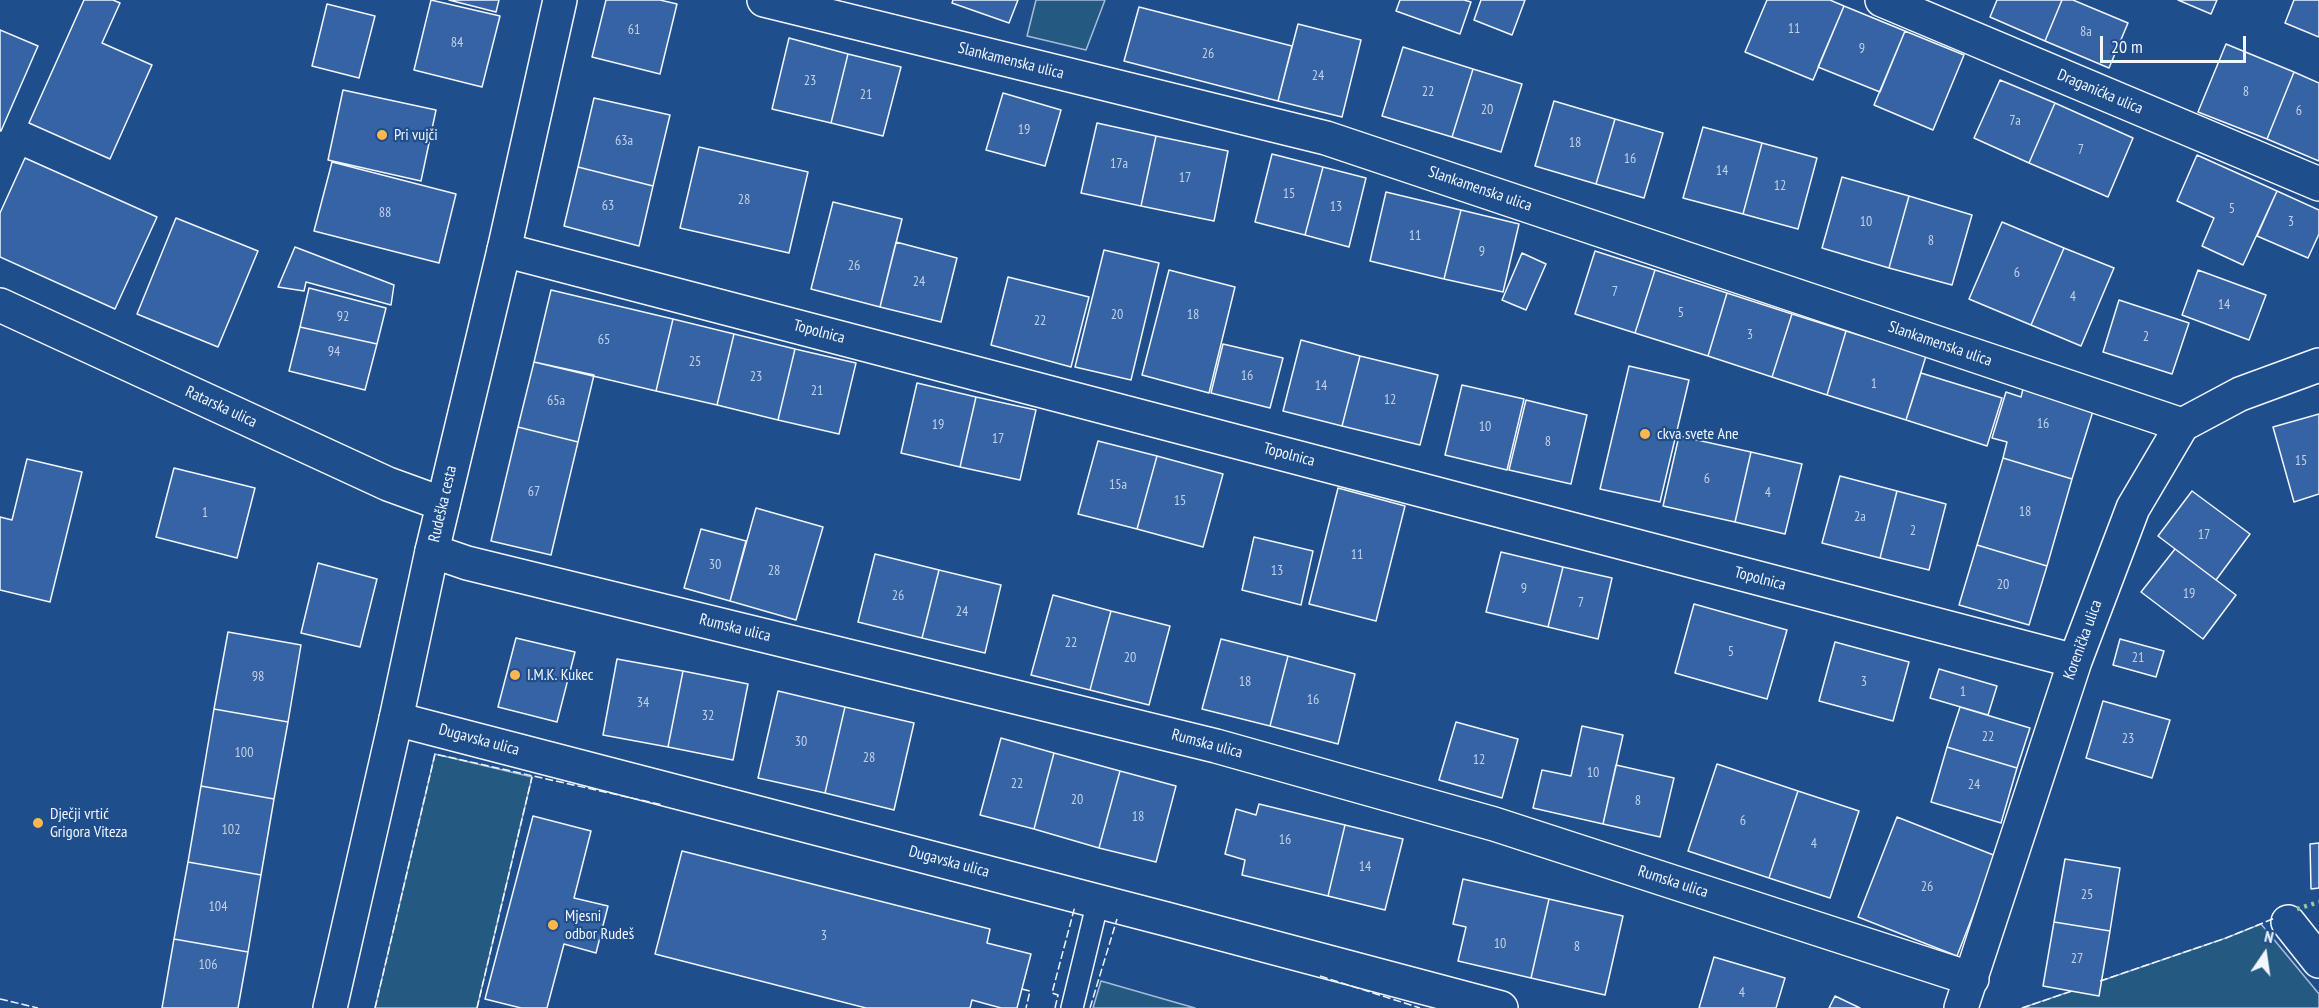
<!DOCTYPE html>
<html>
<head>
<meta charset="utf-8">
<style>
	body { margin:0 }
	#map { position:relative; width:2319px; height:1008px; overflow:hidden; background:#1f4e8c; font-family:"PT Sans Narrow",sans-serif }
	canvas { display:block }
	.north { position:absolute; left:2235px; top:924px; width:60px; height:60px; -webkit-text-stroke:4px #1f4e8c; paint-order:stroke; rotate:13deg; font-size:16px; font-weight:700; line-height:24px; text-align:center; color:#f2f6ff }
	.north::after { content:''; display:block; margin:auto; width:21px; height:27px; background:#f2f6ff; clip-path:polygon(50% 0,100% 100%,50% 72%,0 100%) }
	.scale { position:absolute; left:2100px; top:36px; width:146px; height:27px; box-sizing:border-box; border:3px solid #f2f6ff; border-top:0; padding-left:8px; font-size:18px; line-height:21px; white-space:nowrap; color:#f2f6ff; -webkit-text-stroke:4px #1f4e8c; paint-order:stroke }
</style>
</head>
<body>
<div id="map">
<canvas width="2319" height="1008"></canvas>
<div class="north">N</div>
<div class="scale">20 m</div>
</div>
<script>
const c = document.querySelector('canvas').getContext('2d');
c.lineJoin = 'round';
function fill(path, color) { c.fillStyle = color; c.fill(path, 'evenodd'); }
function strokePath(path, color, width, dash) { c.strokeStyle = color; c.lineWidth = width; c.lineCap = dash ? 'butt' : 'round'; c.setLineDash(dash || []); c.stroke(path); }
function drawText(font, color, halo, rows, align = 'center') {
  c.font = font + ' "PT Sans Narrow",sans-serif'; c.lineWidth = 4.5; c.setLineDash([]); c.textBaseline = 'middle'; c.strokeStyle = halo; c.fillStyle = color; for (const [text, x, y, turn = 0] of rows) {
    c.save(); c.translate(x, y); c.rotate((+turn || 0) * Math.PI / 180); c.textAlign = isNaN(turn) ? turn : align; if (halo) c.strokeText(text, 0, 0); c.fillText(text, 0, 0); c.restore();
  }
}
const green = new Path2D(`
	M1036,0H1105L1086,50L1027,36Z
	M435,754L532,777L477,1008H375Z
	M2261,924L2319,994V1008H2022L2226,938Z
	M1101,981L1195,1008H1093Z`);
const building = new Path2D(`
	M84,0H113L120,3L102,43L152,65L110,159L29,123Z
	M431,0L500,16L482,87L414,70Z
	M449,0H499L496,12Z
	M606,0H660L677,4L660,74L592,57Z
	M953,0H1018L1009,23L952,3Z
	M1400,0H1464L1471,2L1460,34L1396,11Z
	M1481,0H1525L1512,35L1474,20Z
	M1767,0H1830L1844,6L1813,80L1745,52Z
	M1997,0H2062L2045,41L1990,17Z
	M2062,0H2073L2128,23L2109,68L2045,41Z
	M2178,0H2217L2211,14Z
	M2294,0H2319V37L2285,23Z
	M327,4L375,16L359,78L312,66Z
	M1844,6L1905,31L1880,92L1818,67Z
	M1139,7L1292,46L1278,101L1124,61Z
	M1298,24L1361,40L1342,117L1278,101Z
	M0,30L38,46L1,131H0Z
	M1905,31L1964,55L1933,130L1874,105Z
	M789,38L848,54L831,123L772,109Z
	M2226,44L2294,72L2267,139L2198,112Z
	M1403,47L1473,69L1452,137L1382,116Z
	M848,54L901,67L883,136L831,123Z
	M1473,69L1522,84L1501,152L1452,137Z
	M2294,72L2319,83V161L2267,139Z
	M2000,80L2055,103L2029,163L1974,138Z
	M343,90L436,110L421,181L328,160Z
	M1003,93L1061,110L1045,166L986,150Z
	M594,98L670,115L653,186L578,167Z
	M1554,101L1615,119L1596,184L1535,166Z
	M2055,103L2133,138L2108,197L2029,163Z
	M1615,119L1663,133L1644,198L1596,184Z
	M1097,123L1156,136L1141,206L1081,193Z
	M1703,127L1762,143L1743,214L1683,198Z
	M1156,136L1228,151L1214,221L1141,206Z
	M1762,143L1817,158L1798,229L1743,214Z
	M699,147L808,172L789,253L680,228Z
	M1272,154L1323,167L1305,235L1255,222Z
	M2197,155L2277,191L2243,265L2202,246L2214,218L2177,201Z
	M25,158L157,217L115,309L0,257V213Z
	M332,162L456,194L439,263L314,231Z
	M578,167L653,186L639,246L564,226Z
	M1323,167L1366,178L1349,247L1305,235Z
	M1842,177L1909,196L1889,268L1822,248Z
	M2277,191L2319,210V234L2308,258L2257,236Z
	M1386,192L1461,210L1444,279L1370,261Z
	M1909,196L1972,215L1952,285L1889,268Z
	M833,202L902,219L880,307L811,289Z
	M1461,210L1519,224L1503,292L1444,279Z
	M176,218L258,251L218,347L137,314Z
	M2002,222L2064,248L2031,325L1969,299Z
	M896,242L957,258L941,322L880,307Z
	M295,247L394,285L391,305L306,282L304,291L278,287Z
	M2064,248L2114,268L2081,346L2031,325Z
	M1104,250L1159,263L1131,380L1075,367Z
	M1595,251L1655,270L1635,333L1575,314Z
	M1522,253L1546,264L1526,310L1502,300Z
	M1169,270L1235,287L1209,393L1142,375Z
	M1655,270L1727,293L1708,356L1635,333Z
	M2198,270L2266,295L2249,340L2182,315Z
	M1008,277L1089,297L1071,367L991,345Z
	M309,288L386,308L377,344L300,327Z
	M551,290L673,319L656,391L534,362Z
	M1727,293L1792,314L1772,377L1708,356Z
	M2119,300L2189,323L2172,374L2103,352Z
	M1792,314L1846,331L1827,395L1772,377Z
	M673,319L734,334L717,405L656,391Z
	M300,327L377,344L365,390L289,371Z
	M1846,331L1926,356L1906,420L1827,395Z
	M734,334L795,349L778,420L717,405Z
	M1301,340L1360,356L1342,426L1283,411Z
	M1223,344L1283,358L1270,408L1211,393Z
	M795,349L856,363L839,434L778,420Z
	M1360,356L1438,375L1420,445L1342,426Z
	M534,362L594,375L578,442L518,427Z
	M1629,366L1689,380L1660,502L1600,489Z
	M1921,373L2002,398L1987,446L1906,420Z
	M917,383L976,397L960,467L901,453Z
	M1462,385L1524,399L1507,470L1445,455Z
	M2023,389L2093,411L2072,479L2003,458L2007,442L1992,438L2006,392L2021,397Z
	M976,397L1036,410L1020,480L960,467Z
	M1526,400L1587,415L1571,484L1509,470Z
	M2319,414V494L2294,502L2273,427Z
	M518,427L578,442L551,555L491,541Z
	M1679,436L1751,452L1735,522L1663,506Z
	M1098,441L1157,456L1137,529L1078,514Z
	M1751,452L1802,464L1785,534L1735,522Z
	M1157,456L1223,474L1203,547L1137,529Z
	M2003,458L2072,479L2047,566L1977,545Z
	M27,459L82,472L50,602L0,590V517L12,520Z
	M174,468L255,488L237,558L156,537Z
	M1840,476L1897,491L1880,558L1822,543Z
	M1338,488L1405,506L1376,621L1309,604Z
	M1897,491L1946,504L1929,570L1880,558Z
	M2192,491L2250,534L2216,580L2158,536Z
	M756,508L823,527L796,620L730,601Z
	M701,529L746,541L730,601L684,588Z
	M1254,537L1313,551L1301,605L1242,590Z
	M1977,545L2047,566L2029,625L1959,605Z
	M2175,549L2236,595L2203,639L2141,592Z
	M1501,552L1563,567L1548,627L1486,612Z
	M875,554L939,570L922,638L858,622Z
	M318,563L377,579L360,647L301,633Z
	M1563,567L1612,578L1598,639L1548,627Z
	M939,570L1001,585L985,653L922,638Z
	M1053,595L1111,611L1090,690L1031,675Z
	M1694,604L1787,630L1767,699L1675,673Z
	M1111,611L1170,626L1149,705L1090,690Z
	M228,632L301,645L288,722L214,709Z
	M516,638L575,652L557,722L498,707Z
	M1221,639L1288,656L1270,726L1202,709Z
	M2120,639L2164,651L2156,677L2113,665Z
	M1835,642L1909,662L1893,721L1819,701Z
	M1288,656L1355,674L1338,744L1270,726Z
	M617,659L683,671L668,747L603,735Z
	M1939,669L1997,686L1988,715L1930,698Z
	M683,671L748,684L733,760L668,747Z
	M778,691L845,707L825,793L758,778Z
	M2103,701L2170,720L2152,778L2086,758Z
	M845,707L914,723L894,810L825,793Z
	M1960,707L2030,728L2017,768L1947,747Z
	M214,709L288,722L274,799L201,786Z
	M1456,722L1518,739L1502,798L1439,780Z
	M1582,726L1623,735L1603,824L1533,808L1542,770L1571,776Z
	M1001,738L1054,753L1034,829L980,815Z
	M1947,747L2017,768L2001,823L1931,802Z
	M1054,753L1120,771L1099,848L1034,829Z
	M1717,764L1798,791L1769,878L1688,851Z
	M1616,765L1674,778L1660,837L1603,824Z
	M1120,771L1176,786L1156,862L1099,848Z
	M201,786L274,799L261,875L188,862Z
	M1798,791L1859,811L1830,898L1769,878Z
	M1259,804L1345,825L1328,896L1242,875L1245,860L1225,854L1236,809L1256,815Z
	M533,816L591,831L574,898L608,906L596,953L564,944L547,1008H521L485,999Z
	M1897,817L1996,856L1957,956L1858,917Z
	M1345,825L1403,839L1385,910L1328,896Z
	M2319,843V888L2311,889L2310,844Z
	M682,851L990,929L987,943L1031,954L1017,1008H1001L972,1000L970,1008H866L655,954Z
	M2065,859L2120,868L2110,931L2054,922Z
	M188,862L261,875L248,952L174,939Z
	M1463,879L1549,899L1531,978L1458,961L1466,927L1453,924Z
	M1549,899L1623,916L1605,995L1531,978Z
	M2054,922L2110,931L2099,996L2043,986Z
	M174,939L248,952L238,1008H162Z
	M1714,957L1785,978L1776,1008H1699Z
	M1835,996L1860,1008H1829Z`);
const service = new Path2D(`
	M1072,1008L1098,901`);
const minor = new Path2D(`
	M764,0L1326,138L2182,425
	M1882,0L2319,184
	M504,250L2075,661
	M0,305L388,484L443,504
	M432,551L467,563L1216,746L1494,824L1972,979
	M396,719L1166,919L1501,1008
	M2288,922L2319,961
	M1961,1008L2075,661L2133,508L2182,425L2240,394L2319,365`);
const tertiary = new Path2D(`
	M330,1008L396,719L432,551L504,250L560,0`);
const hedge = new Path2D(`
	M2297,909L2319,902`);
const fence = new Path2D(`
	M1320,976L1420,1008
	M2100,981L2226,938L2275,918
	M1022,989L1030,991L1026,1008
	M0,999L38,1008
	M375,1008L435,754L663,805
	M477,1008L532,777
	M1055,1008L1058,995L1052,993L1075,906
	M1090,1008L1117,919
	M2022,1008L2072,991`);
const markers = [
	[382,135,6,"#ffb74d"],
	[1645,434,6,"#ffb74d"],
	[515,675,6,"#ffb74d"],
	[38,823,6,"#ffb74d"],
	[553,925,6,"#ffb74d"]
];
const numberNames = [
	["11",1794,29],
	["61",634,30],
	["8a",2086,32],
	["84",457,43],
	["9",1862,49],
	["26",1208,54],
	["24",1318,76],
	["23",810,81],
	["22",1428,92],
	["8",2246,92],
	["21",866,95],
	["20",1487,110],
	["6",2299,111],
	["7a",2015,121],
	["19",1024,130],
	["63a",624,141],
	["18",1575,143],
	["7",2081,150],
	["16",1630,159],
	["17a",1119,164],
	["14",1722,171],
	["17",1185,178],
	["12",1780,186],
	["15",1289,194],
	["28",744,200],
	["63",608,206],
	["13",1336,207],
	["5",2232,209],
	["88",385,213],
	["10",1866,222],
	["3",2291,222],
	["11",1415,236],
	["8",1931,241],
	["9",1482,252],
	["26",854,266],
	["6",2017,273],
	["24",919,282],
	["7",1615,292],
	["4",2073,297],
	["14",2224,305],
	["5",1681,313],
	["20",1117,315],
	["18",1193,315],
	["92",343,317],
	["22",1040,321],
	["3",1750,335],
	["2",2146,337],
	["65",604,340],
	["94",334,352],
	["25",695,362],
	["16",1247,376],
	["23",756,377],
	["1",1874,384],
	["14",1321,386],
	["21",817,391],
	["12",1390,400],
	["65a",556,401],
	["16",2043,424],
	["19",938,425],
	["10",1485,427],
	["17",998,439],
	["8",1548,442],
	["15",2301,461],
	["6",1707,479],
	["15a",1118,485],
	["67",534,492],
	["4",1768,493],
	["15",1180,501],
	["18",2025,512],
	["1",205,513],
	["2a",1860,517],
	["2",1913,531],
	["17",2204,535],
	["11",1357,555],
	["30",715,565],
	["28",774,571],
	["13",1277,571],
	["20",2003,585],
	["9",1524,589],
	["19",2189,594],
	["26",898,596],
	["7",1581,603],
	["24",962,612],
	["22",1071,643],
	["5",1731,652],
	["20",1130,658],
	["21",2138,658],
	["98",258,677],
	["18",1245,682],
	["3",1864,682],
	["1",1963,692],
	["16",1313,700],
	["34",643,703],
	["32",708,716],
	["22",1988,737],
	["23",2128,739],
	["30",801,742],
	["100",244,753],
	["28",869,758],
	["12",1479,760],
	["10",1593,773],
	["22",1017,784],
	["24",1974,785],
	["20",1077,800],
	["8",1638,801],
	["18",1138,817],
	["6",1743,821],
	["102",231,830],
	["16",1285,840],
	["4",1814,844],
	["14",1365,867],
	["26",1927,887],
	["25",2087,895],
	["104",218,907],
	["3",824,936],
	["10",1500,944],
	["8",1577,947],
	["27",2077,959],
	["106",208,965],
	["4",1742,993]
];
const streetNames = [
	["Slankamenska ulica",1011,61,14],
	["Draganićka ulica",2100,92,23],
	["Slankamenska ulica",1480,189,19],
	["Topolnica",819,332,15],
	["Slankamenska ulica",1940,344,19],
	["Ratarska ulica",221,407,25],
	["Topolnica",1289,455,15],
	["Rudeška cesta",443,504,-77],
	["Topolnica",1760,579,15],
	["Rumska ulica",735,628,14],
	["Korenička ulica",2083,640,-70],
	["Dugavska ulica",479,740,15],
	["Rumska ulica",1207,744,15],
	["Dugavska ulica",949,862,15],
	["Rumska ulica",1673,882,18]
];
const poiNames = [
	["Pri vujči",394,135],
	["ckva svete Ane",1657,434],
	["I.M.K. Kukec",527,675],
	["Dječji vrtić",50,814],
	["Grigora Viteza",50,832],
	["Mjesni",565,916],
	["odbor Rudeš",565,934]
];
fill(green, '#245a82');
strokePath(green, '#a8bbd7', 1.5);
fill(building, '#3563a3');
strokePath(building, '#f2f6ff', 1.5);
strokePath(service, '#f2f6ff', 24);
strokePath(minor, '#f2f6ff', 36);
strokePath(tertiary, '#f2f6ff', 36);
strokePath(service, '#1f4e8c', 21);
strokePath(minor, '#1f4e8c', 33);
strokePath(tertiary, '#1f4e8c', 33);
strokePath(hedge, '#97c8a6', 4.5, [3, 4.5]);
strokePath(fence, '#f2f6ff', 1.5, [8, 3]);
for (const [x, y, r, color] of markers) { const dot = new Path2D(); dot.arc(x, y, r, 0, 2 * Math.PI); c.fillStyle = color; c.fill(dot); strokePath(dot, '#1f4e8c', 2); }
drawText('14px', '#c3d1e8', null, numberNames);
drawText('16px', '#f2f6ff', '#1f4e8c', streetNames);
drawText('16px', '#f2f6ff', '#1f4e8c', poiNames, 'left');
</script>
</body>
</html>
